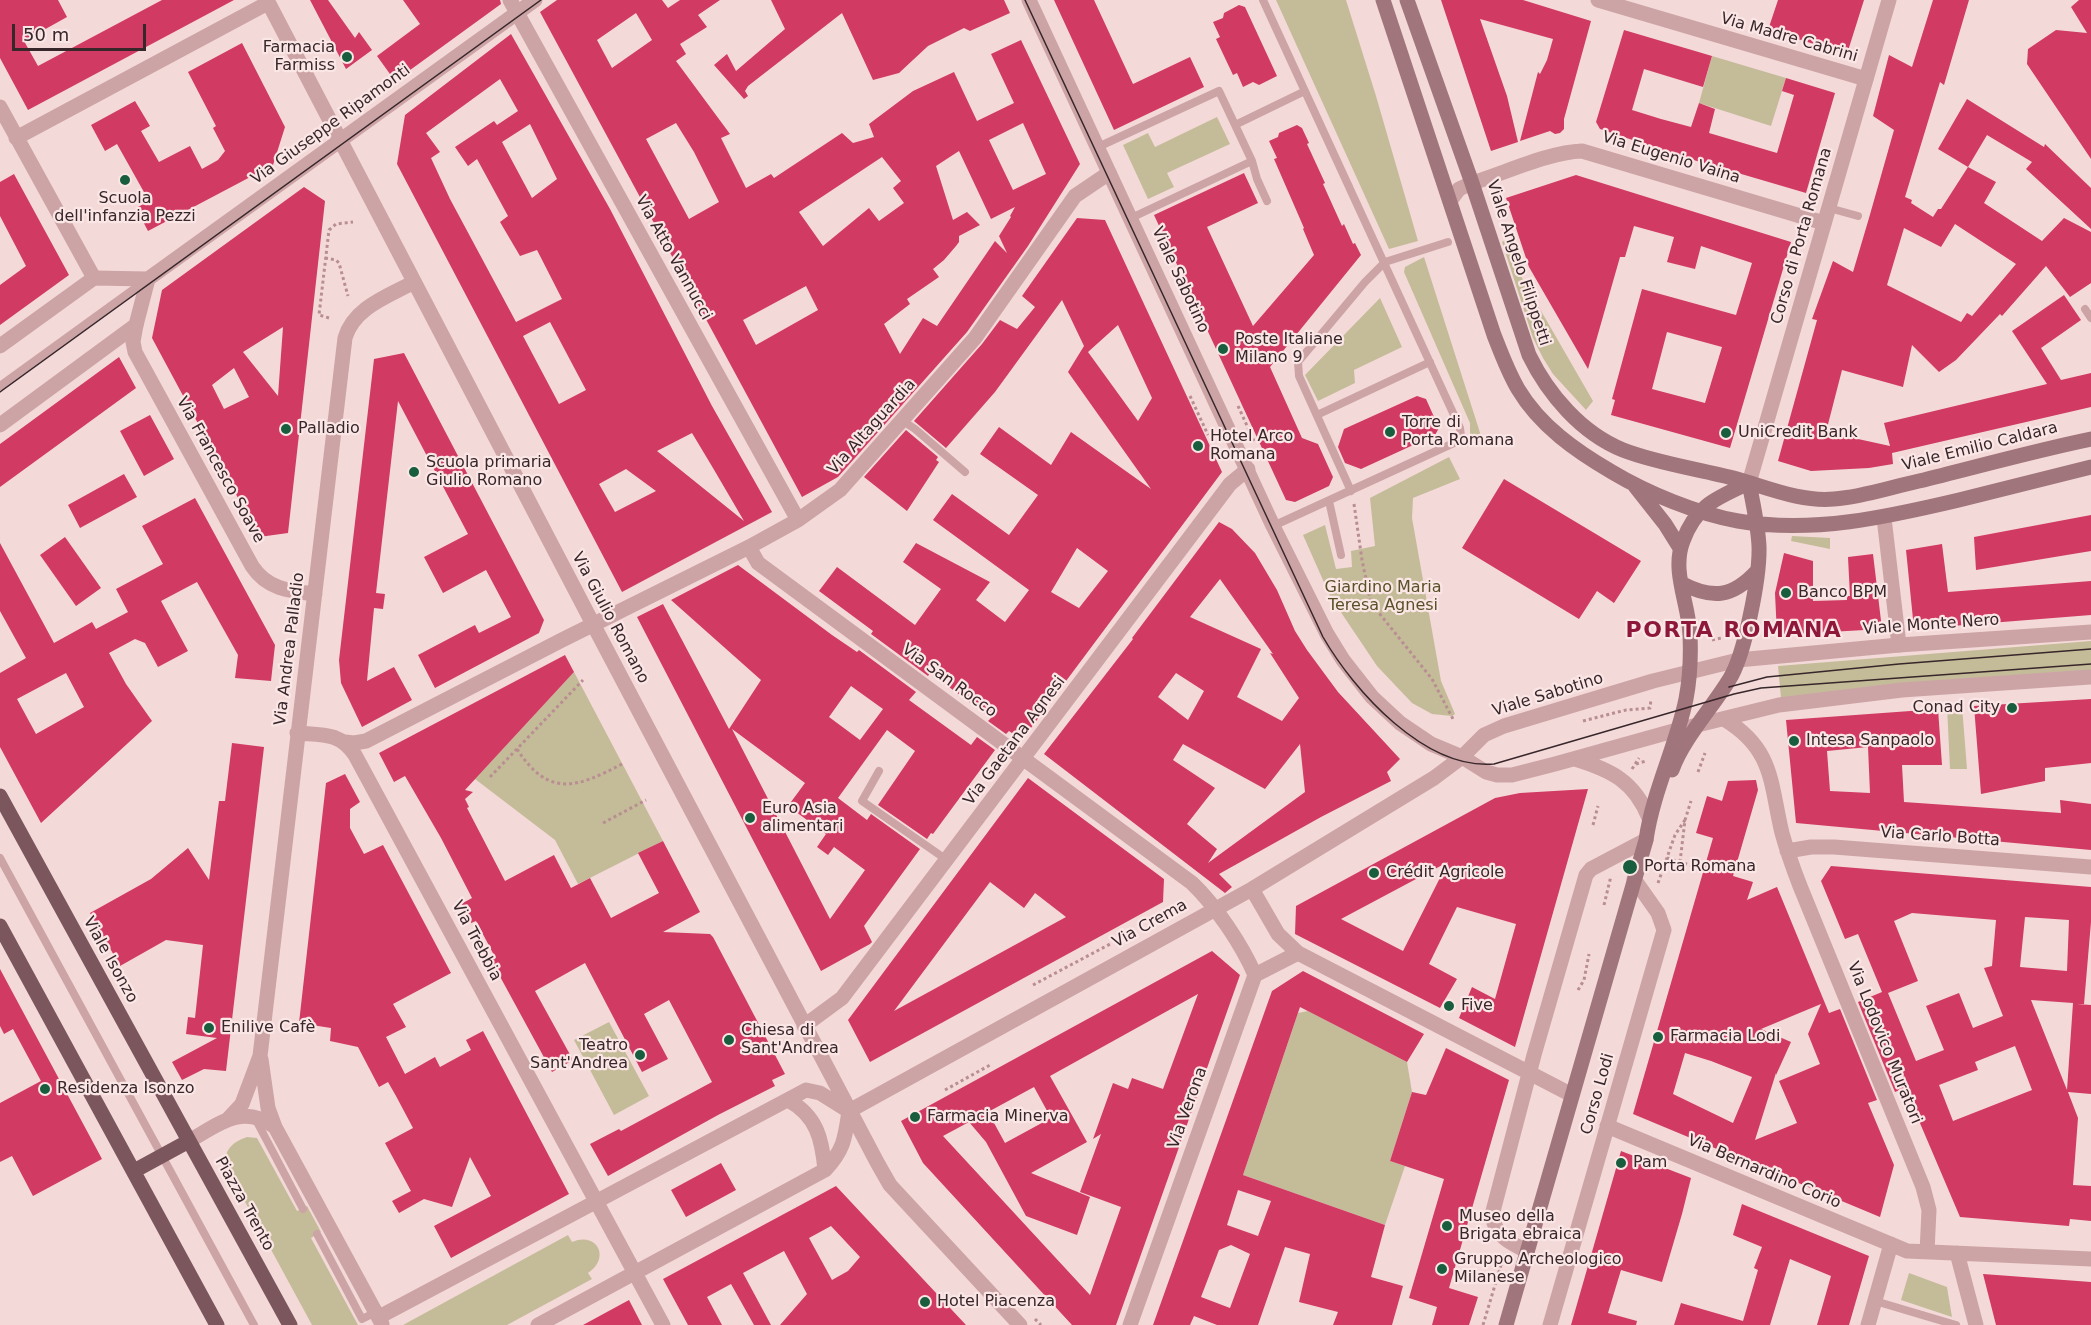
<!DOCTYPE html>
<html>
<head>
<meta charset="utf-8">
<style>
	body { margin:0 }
	#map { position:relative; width:2091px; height:1325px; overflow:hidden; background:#f4d9d9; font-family:"DejaVu Sans",sans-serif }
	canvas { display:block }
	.scale { position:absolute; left:12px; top:24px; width:134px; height:27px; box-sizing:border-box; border:3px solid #37262a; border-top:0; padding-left:8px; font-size:18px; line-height:21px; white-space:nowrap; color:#37262a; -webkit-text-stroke:4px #fbe6e6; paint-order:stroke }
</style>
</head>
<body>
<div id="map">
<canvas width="2091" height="1325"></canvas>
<div class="scale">50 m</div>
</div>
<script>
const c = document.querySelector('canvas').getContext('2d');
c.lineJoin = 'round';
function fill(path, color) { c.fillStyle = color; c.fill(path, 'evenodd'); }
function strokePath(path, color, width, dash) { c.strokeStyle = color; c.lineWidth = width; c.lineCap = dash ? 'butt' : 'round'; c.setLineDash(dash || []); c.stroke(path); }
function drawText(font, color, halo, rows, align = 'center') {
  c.font = font + ' "DejaVu Sans",sans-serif'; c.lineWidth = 4.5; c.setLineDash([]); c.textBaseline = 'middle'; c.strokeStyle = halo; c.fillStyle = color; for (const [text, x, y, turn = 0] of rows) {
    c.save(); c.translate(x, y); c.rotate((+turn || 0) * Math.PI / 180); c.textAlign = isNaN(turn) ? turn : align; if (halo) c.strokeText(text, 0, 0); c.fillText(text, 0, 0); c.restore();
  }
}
const green = new Path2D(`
	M1276,0H1346L1376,96L1418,241L1389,249Z
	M1712,56L1786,78L1771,126L1699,103Z
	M1217,117L1230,144L1167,173L1174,187L1148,199L1123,145L1148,133L1155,147Z
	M1507,239L1518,271L1593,401L1586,410L1553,374L1543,358L1533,338L1502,242Z
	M1424,257L1482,439L1467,447L1470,440V423L1404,272L1405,267Z
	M1380,298L1402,347L1354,370L1355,383L1318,401L1305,375Z
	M1449,457L1460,479L1413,498L1412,518L1441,681L1455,714L1452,716L1432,714L1412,703L1377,666L1330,596L1303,535L1325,525L1336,569L1352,567L1351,551L1375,546L1370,498Z
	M1792,536L1830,538V549L1791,541Z
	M2091,641V672L1781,698L1778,666Z
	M574,672L663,841L578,884L555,840L475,779Z
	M1947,706H1962L1967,769H1950Z
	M1308,1011L1407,1062L1412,1092L1390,1161L1405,1166L1385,1225L1243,1175L1298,1013Z
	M609,1022L649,1096L614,1115L574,1040Z
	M247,1137L257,1138L297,1211L307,1206L321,1232L311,1238L358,1325H312L224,1163C226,1149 232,1142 247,1137Z
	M568,1235L572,1242C597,1231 611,1258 588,1273L592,1279L507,1325H403Z
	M1909,1273L1947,1287L1952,1317L1901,1300Z`);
const building = new Path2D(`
	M0,0H58L67,17L24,41L38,66L162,0H234L28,110L0,58Z
	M310,0H328L355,38L359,32L372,50L346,69Z
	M403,0H500L501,4L395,81L377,56L420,24Z
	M557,0H662L668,8L680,0H720L698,15L707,27L680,44L686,54L676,61L730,134L721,138L746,188L771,174L774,178L842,133L853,143L874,137L869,124L913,91L954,72L977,121L1014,103L991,54L1021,40L1080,164L1028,246L967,332L838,477L802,497L540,12ZM636,13L652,40L612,68L597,40ZM676,123L694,152L719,202L689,219L646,139ZM1023,123L1046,174L1013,190L989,140ZM959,151L991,219L1015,207L1010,216L1011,217L999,236L1007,253L995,241L937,326L923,318L900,354L884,324L910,304L907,299L939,277L933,269L944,260L956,246L959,242V236L980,225L967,212L953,220L936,166ZM882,157L901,181L893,188L904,203L879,221L869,208L823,246L799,212ZM806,286L818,310L756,345L743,320Z
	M771,0H1004L1010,13L970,31L964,28L928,46L899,73L873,80L842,13L748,86L745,91L748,96L744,99L714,65L727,54L736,71L785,29Z
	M1054,0H1094L1133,84L1190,57L1204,87L1114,130Z
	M1441,0H1523L1591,21L1564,119V129L1560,133L1555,134L1550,131L1520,141L1538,72L1540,74L1547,60L1553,39L1480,19L1507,96L1518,142L1491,151Z
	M1778,0H1864L1847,54L1768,30Z
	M1933,0H1969L1944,85L1940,82L1905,197L1912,200L1911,203L1933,217L1938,209H1941L1968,167L1996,182L1984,203L2042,241L2064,218L2091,232V283L2070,297L2046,266L2002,316L2000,314L1956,360L1939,372L1912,345L1903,387L1842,370L1826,432L1890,446L1884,423L2047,384L2012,331L2064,295L2081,320L2041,348L2061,380L2091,373V407L1892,453L1893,464L1869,468L1811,471L1778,461L1817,320L1812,319L1833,261L1853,272L1869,218L1894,130L1873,116L1889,55L1912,67ZM1955,224L2016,264L1972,316L1967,313L1961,322L1887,285L1904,228L1941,247Z
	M2079,0H2091V159L2027,64L2028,49L2056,30L2087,33L2071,7Z
	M1239,5L1245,7L1277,76L1259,85L1253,82L1243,87L1237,73L1233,75L1216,39L1220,37L1213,22L1223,18L1224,13Z
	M1624,30L1712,56L1703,87L1644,69L1632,110L1661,119L1691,127L1699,103L1715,109L1709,133L1777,153L1794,95L1782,91L1786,78L1835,93L1806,193L1680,156L1600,129L1596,122Z
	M511,34L610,209L712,406L772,512L622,592L397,164L405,115ZM500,79L518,111L497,125L494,121L455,147L468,166L477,159L508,216L500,222L520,256L537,250L562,299L516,322L450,199L431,158L440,152L426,133ZM530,124L557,179L532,198L502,142ZM550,322L586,390L559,404L523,336ZM692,433L713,468L744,521L657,451ZM626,469L656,491L615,512L599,484Z
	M242,43L285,127L273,165L148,231L136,208L149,201L117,144L105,151L91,125L135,101L150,126L141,131L159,162L190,146L202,169L218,160L225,151L213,128L216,126L188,72Z
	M1967,99L2044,147L2045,144L2091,188V229L2026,169L2032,162L1987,135L1968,167L1938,149Z
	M1297,125L1302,128L1309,143L1307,144L1325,183L1323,184L1342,226L1344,224L1353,244L1355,243L1361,255L1270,367L1302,438L1318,444L1333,477L1329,486L1295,502L1286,500L1154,215L1244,173L1258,203L1207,227L1253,326L1314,255L1303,229L1304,228L1274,159L1277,158L1269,141L1278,137L1279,133Z
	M14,174L69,275L0,325V285L26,266L0,216V182Z
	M1576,175L1791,242L1730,448L1611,415L1615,400L1612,399L1642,289L1736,315L1752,263L1701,246L1695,269L1667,262L1674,237L1634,226L1625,257H1620L1588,369L1529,267L1506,198ZM1667,332L1722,347L1705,403L1652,389Z
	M304,187L325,201L288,533L259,537L152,338L162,290ZM283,327L278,396L243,352ZM234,368L249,397L224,409L212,385Z
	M1077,218L1105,220L1222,472L1022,740L1009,731L1006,734L988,721L991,718L930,673L928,676L871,634L873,631L819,591L837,567L915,625L941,589L903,562L916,543L990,582L976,600L1005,622L1029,590L933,520L952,494L1009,535L1038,495L980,454L999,427L1051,465L1071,432L1151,489L1068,372L1084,346L1062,300L995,392L946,448L914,421L982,344L1000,320L1017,329L1035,307L1022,296ZM1118,325L1152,398L1138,421L1088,352ZM1077,548L1108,571L1079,608L1051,592Z
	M404,353L544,620L539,633L435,688L418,655L475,625L479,633L511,617L486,570L443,593L424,557L468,534L398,401L376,593L385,594L383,609L374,608L367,681L394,667L412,700L362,727L341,683L339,660L374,359Z
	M119,357L136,388L0,487V444Z
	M1417,396L1426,399L1439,428L1435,435L1361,469L1345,463L1338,447L1344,429Z
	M150,415L174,459L144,476L120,431Z
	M906,430L938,457L936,460L939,462L907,511L864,477Z
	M124,474L137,497L80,528L68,505Z
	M1504,479L1641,561L1614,603L1597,591L1579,619L1462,548Z
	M195,498L275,645L271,681L235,678L238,655L197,582L161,601L188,651L158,667L145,643L135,639L109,653L126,684L152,721L41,823L0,747V673L26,658L0,611V543L54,643L92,622L96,629L128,612L116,589L163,564L142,526ZM66,673L84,707L36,734L17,699Z
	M2091,515V551L1976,570L1974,537Z
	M1219,522L1232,529L1255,553L1277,590L1295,631L1307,650L1338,692L1400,759L1387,772L1391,781L1321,817L1219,874L1232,887L1225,893L1044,754L1133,639L1132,638ZM1220,579L1273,654L1270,653L1299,698L1282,721L1237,697L1261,649L1190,617ZM1176,673L1204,691L1188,720L1158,697ZM1183,744L1265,789L1300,744L1305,792L1208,863L1217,849L1187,824L1215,788L1173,760Z
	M65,537L101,588L76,606L40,555Z
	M1942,544L1948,592L2091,581V615L1914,629L1906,550Z
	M1784,553L1813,561V601L1847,600V596H1850L1848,557L1873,554L1882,629L1777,635L1775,593Z
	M738,565L832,635L857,652L859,650L916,692L909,700L971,745L977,737L995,750L933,834L931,833L927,839L878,805L915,751L887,730L838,798L867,820L871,814L920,849L864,926L872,942L870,944L821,971L637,617L663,604L729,729L761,680L671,600ZM851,686L883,709L860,740L829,717ZM732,729L805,783L788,806L826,834L817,847L828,855L834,847L865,870L830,919Z
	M565,655L574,672L465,790L473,792L465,799L469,807L467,808L505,881L554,855L571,888L590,878L611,918L659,893L638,853L663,841L700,912L663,932L710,934L713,937L785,1074L772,1080L775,1086L718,1115L608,1176L590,1144L619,1129L621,1131L712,1082L669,1000L644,1014L668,1059L642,1072L585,963L535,991L573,1060L552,1072L491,960L495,957L476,921L471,923L461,904L472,898L441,838L405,776L394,782L379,753Z
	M2091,699V763L2045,768V781L1981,794L1974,706Z
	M1938,709L1942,765H1902L1904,802L2061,813L2060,800L2091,804V850L1796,823L1786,720ZM1868,747L1870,793L1830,791L1827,751Z
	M232,743L264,747L226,1071L204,1069L182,1080L172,1062L217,1038L186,1034L188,1017L195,1018L203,945L166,940L120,966L90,913L151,879L188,848L209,880L219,801H225Z
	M345,774L360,802L350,809V828L364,854L383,845L451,973L393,1004L406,1027L386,1037L405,1074L435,1057L440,1067L471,1050L466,1040L483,1031L569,1194L451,1258L434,1226L491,1196L470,1157L452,1207L424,1199L399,1213L392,1201L411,1191L385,1143L413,1128L396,1096L388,1082L379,1087L358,1047L330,1041L331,1028L299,1023L326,783Z
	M1028,778L1164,879L1163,902L870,1062L848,1020ZM990,882L1024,908L1035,893L1066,917L894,1011Z
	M1756,780L1758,790L1733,876L1753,882L1747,900L1777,887L1829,1013L1840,1009L1877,1100L1868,1103L1894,1165L1880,1217L1633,1114L1713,838L1696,833L1707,796L1722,801L1728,781ZM1821,1004L1808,1034L1820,1064L1779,1081L1797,1123L1755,1140L1776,1073V1075L1791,1042L1761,1029ZM1685,1053L1711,1061L1752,1077L1733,1123L1673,1094Z
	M1588,789L1515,1047L1459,1018L1472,987L1495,999L1516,924L1457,907L1429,964L1457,979L1440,1008L1295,934L1296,906L1495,798L1520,793ZM1448,862L1403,951L1341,919Z
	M1831,866L2091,887V922L2084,1004H2077L2091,1005V1094L2068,1092L2078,1118L2073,1185L2091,1186V1221L2070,1219L2069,1226L1960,1217L1905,1088L1895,1092L1858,1002L1882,992L1858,934L1845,939L1821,881ZM1912,913L1996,920L1992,966L1984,968L2003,1016L1973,1028L1959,993L1926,1006L1944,1050L1916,1061L1888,993L1918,981L1894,921ZM2025,917L2069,920L2067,971L2020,967ZM2031,1000L2073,1003L2067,1090ZM2015,1046L2032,1090L1953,1121L1939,1085L1978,1070L1975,1062Z
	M1212,951L1240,975L1116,1325H1072L923,1163L901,1121ZM1198,994L1163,1089L1132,1078L1128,1089L1113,1083L1093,1139L1101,1134L1080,1192L1121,1207L1090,1295L943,1136L969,1122L986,1142L1026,1216L1077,1235L1090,1197L1031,1173L1087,1142L1050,1076ZM1034,1087L1051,1118L1005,1143L988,1112Z
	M0,969L102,1159L33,1196L12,1156L0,1162V1103L41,1081L13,1029L4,1034L0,1026Z
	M1303,971L1424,1034L1407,1062L1300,1007L1243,1175L1385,1225L1371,1277L1403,1286L1392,1325H1333L1338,1312L1299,1302L1310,1254L1285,1247L1258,1325H1217L1194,1316L1190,1325H1153L1272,991ZM1238,1190L1271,1201L1258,1236L1227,1225ZM1231,1245L1250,1254L1230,1308L1201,1297L1219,1250Z
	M1446,1048L1509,1080L1449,1288L1478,1297L1469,1325H1432L1437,1307L1409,1298L1444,1179L1390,1161L1412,1092L1426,1095Z
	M1621,1151L1691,1178L1682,1214L1662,1282L1621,1270L1608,1313L1637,1321L1636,1325H1571Z
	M721,1163L736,1190L686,1217L671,1190Z
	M836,1186L966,1325H780L807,1294L784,1251L743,1273L771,1325H754L731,1284L707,1297L722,1325H688L663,1279ZM831,1226L860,1257L848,1271L832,1280L809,1238Z
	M1742,1204L1869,1256L1849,1325H1817L1831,1276L1790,1259L1770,1325H1674L1681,1303L1743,1321L1758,1270L1754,1268L1762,1247L1733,1235Z
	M1983,1274L2091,1282V1325H1996Z
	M629,1300L642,1325H583Z`);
const path = new Path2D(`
	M325,258L336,260L339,263L348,296
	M329,318L319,315L329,230L336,224L353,222
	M1190,396L1208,435
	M1238,406L1254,441
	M1354,504L1362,560L1371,603L1432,679L1454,721
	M1712,640L1726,637
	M1583,721L1626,710L1650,708L1651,699
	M517,749C549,799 578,787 622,764
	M1636,764L1646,761
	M1632,769L1639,758
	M1698,772L1705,753
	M490,777L583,680
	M603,823L646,800
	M1593,825L1598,806
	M1667,858L1699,868
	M1680,862L1685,820L1691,801
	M1658,883L1675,835L1685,820
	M1604,905L1611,876
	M1033,985L1112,943
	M1578,990L1584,980L1589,954
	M945,1090L990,1065
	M1035,1319L1041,1325
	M1483,1325L1504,1255`);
const service = new Path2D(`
	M1263,0L1460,428L1461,436L1456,442L1273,526
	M1235,125L1305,91
	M1098,147L1219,91L1252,161L1131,218
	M1252,161L1257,179L1267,201
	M1829,208L1858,216
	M2085,309L2091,318
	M0,386L145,281
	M1317,415L1430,362
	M903,421L915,429L965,472
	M1351,491L1299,376L1298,362L1365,282L1385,262L1448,242
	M1329,501L1341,555
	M879,771L862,801L947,860
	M0,858L254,1325
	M256,1120L303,1209
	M317,1234L362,1319L376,1312
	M1875,1301L1956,1325`);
const minor = new Path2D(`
	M267,0L593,624L878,1164L890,1185L1020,1325
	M510,0L798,520
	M1598,0L1866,79
	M0,107L94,278
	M16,138L268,3
	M1450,201L1459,189L1472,183C1505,173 1549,152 1582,151L1824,223
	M136,325L133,342L135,352L252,566C267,589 289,591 315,594
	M1884,518L1899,645
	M749,547L758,563L1192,883C1216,906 1242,945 1255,975L1130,1325
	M1724,719C1774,749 1770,783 1782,833C1787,851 1793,868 1800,886L1923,1187L1929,1210L1927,1252
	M297,733C322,735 340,732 355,755L663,1325
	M345,742L354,743L366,741L562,640L749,547L798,520L840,490L975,338L1075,196L1109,173
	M1787,851L1811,847H1834L2091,867
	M1252,889L1278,934L1298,953L1572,1095
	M1255,975L1298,953
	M804,1026L842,998L1230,484L1248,469
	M261,1059L268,1108L275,1127L382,1324
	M788,1100C817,1116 822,1139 825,1170
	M849,1111L1252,889L1434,778L1462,757
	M228,1119L242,1104L260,1056L345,338C354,307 389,296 414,282
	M1607,1126L1907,1251L2091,1259
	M189,1141C219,1124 242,1103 275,1127
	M1527,1251C1510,1243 1495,1236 1492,1215L1534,1055L1586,875L1591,869L1646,840
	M1957,1253L1976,1325
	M379,1317L806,1090L820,1093L847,1110
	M538,1325L825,1170C844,1150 845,1138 849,1111
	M1550,1325L1664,930L1658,913L1634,879
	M1868,1325L1891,1244`);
const tertiary = new Path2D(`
	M1029,0L1273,526L1327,634L1343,660L1372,697L1400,723L1431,744L1462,757L1486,772L1497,775H1512L1555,764L1677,730L1779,705L1902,690L2091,677
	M0,346L94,278L148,279L535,0
	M0,425L136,325L148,279
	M1749,483L1889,0
	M1462,757L1484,735L1504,726L1653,681L1738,660L1899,645L2091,632
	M1575,759C1611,770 1634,781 1649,818`);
const secondary = new Path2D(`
	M1383,0L1494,335C1501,353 1508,372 1518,389C1540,426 1576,451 1612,472C1647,493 1698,514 1738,521C1812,534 1887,517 1959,500C2003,489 2047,478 2091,467
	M1407,0L1472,183L1529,355C1548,394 1581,433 1623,450C1659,464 1700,469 1737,479C1769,488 1801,502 1834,499C1863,497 1891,487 1919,481C1976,467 2033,451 2091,439
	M1635,486L1665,524L1680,548
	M1681,583C1713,600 1733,597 1757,571
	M1672,770C1683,739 1712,708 1729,680C1745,655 1760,576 1759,546C1758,525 1753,504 1749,483
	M1506,1325L1646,840C1653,791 1676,747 1686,699C1690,678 1691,657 1690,635C1689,604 1671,571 1683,541C1696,505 1717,498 1749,483`);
const primary = new Path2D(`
	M0,796L290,1325
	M0,926L217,1325
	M134,1171L189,1141`);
const tram = new Path2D(`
	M1025,0L1323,637C1354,691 1425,770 1494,764L1734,694L1761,688L2091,664
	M0,392L541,0
	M1729,687L1767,677L1899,664L2091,649`);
const markers = [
	[347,57,6,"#185d3e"],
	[125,180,6,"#185d3e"],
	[1223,349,6,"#185d3e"],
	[286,429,6,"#185d3e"],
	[1390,432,6,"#185d3e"],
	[1726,433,6,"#185d3e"],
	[1198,446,6,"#185d3e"],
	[414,472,6,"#185d3e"],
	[1786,593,6,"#185d3e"],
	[2012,708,6,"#185d3e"],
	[1794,741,6,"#185d3e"],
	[750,818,6,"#185d3e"],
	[1630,867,8,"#185d3e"],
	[1374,873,6,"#185d3e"],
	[1449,1006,6,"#185d3e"],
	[209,1028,6,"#185d3e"],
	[1658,1037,6,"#185d3e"],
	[729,1040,6,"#185d3e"],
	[640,1055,6,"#185d3e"],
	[45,1089,6,"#185d3e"],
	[915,1117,6,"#185d3e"],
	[1621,1163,6,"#185d3e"],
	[1447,1226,6,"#185d3e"],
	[1442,1269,6,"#185d3e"],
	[925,1302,6,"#185d3e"]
];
const streetNames = [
	["Via Madre Cabrini",1789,38,16],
	["Via Giuseppe Ripamonti",331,125,-36],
	["Via Eugenio Vaina",1671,158,17],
	["Corso di Porta Romana",1802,236,-74],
	["Via Atto Vannucci",673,258,61],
	["Viale Angelo Filippetti",1518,263,72],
	["Viale Sabotino",1180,280,65],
	["Via Altaguardia",872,427,-48],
	["Viale Emilio Caldara",1980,447,-14],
	["Via Francesco Soave",220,470,61],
	["Via Giulio Romano",610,618,62],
	["Viale Monte Nero",1931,625,-4],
	["Via Andrea Palladio",290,649,-83],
	["Via San Rocco",949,681,36],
	["Viale Sabotino",1548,695,-17],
	["Via Gaetana Agnesi",1015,741,-53],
	["Via Carlo Botta",1940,837,4],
	["Via Crema",1150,924,-29],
	["Via Trebbia",476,941,62],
	["Viale Isonzo",110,960,61],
	["Via Lodovico Muratori",1884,1043,68],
	["Corso Lodi",1598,1094,-74],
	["Via Verona",1188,1108,-70],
	["Via Bernardino Corio",1764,1172,23],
	["Piazza Trento",244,1204,61]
];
const poiNames = [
	["Farmacia",335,48,"right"],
	["Farmiss",335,66,"right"],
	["Scuola",125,199,"center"],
	["dell'infanzia Pezzi",125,217,"center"],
	["Poste Italiane",1235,340],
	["Milano 9",1235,358],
	["Torre di",1402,423],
	["Porta Romana",1402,441],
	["Palladio",298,429],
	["UniCredit Bank",1738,433],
	["Hotel Arco",1210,437],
	["Romana",1210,455],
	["Scuola primaria",426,463],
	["Giulio Romano",426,481],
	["Banco BPM",1798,593],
	["Conad City",2000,708,"right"],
	["Intesa Sanpaolo",1806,741],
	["Euro Asia",762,809],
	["alimentari",762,827],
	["Porta Romana",1644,867],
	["Crédit Agricole",1386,873],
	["Five",1461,1006],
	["Enilive Cafè",221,1028],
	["Chiesa di",741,1031],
	["Sant'Andrea",741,1049],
	["Farmacia Lodi",1670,1037],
	["Teatro",628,1046,"right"],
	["Sant'Andrea",628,1064,"right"],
	["Residenza Isonzo",57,1089],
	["Farmacia Minerva",927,1117],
	["Pam",1633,1163],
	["Museo della",1459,1217],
	["Brigata ebraica",1459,1235],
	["Gruppo Archeologico",1454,1260],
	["Milanese",1454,1278],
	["Hotel Piacenza",937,1302]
];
const parkNames = [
	["Giardino Maria",1383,588],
	["Teresa Agnesi",1383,606]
];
const districtNames = [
	["PORTA ROMANA",1734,631]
];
fill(green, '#c4bc98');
fill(building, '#d13a63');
strokePath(path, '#b98e92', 3, [3, 3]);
strokePath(service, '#cda4a6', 8);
strokePath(minor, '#cda4a6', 15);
strokePath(tertiary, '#cda4a6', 15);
strokePath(secondary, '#a1757c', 15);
strokePath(primary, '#7b565d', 15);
strokePath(tram, '#37262a', 1.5);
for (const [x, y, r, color] of markers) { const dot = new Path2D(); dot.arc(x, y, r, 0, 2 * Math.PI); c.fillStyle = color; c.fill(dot); strokePath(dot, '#fbe6e6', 2); }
drawText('16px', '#37262a', '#fbe6e6', streetNames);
drawText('16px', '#37262a', '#fbe6e6', poiNames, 'left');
drawText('16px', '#585128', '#fbe6e6', parkNames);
c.letterSpacing = '1.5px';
drawText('bold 22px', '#8e1839', '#fbe6e6', districtNames);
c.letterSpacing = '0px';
</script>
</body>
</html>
